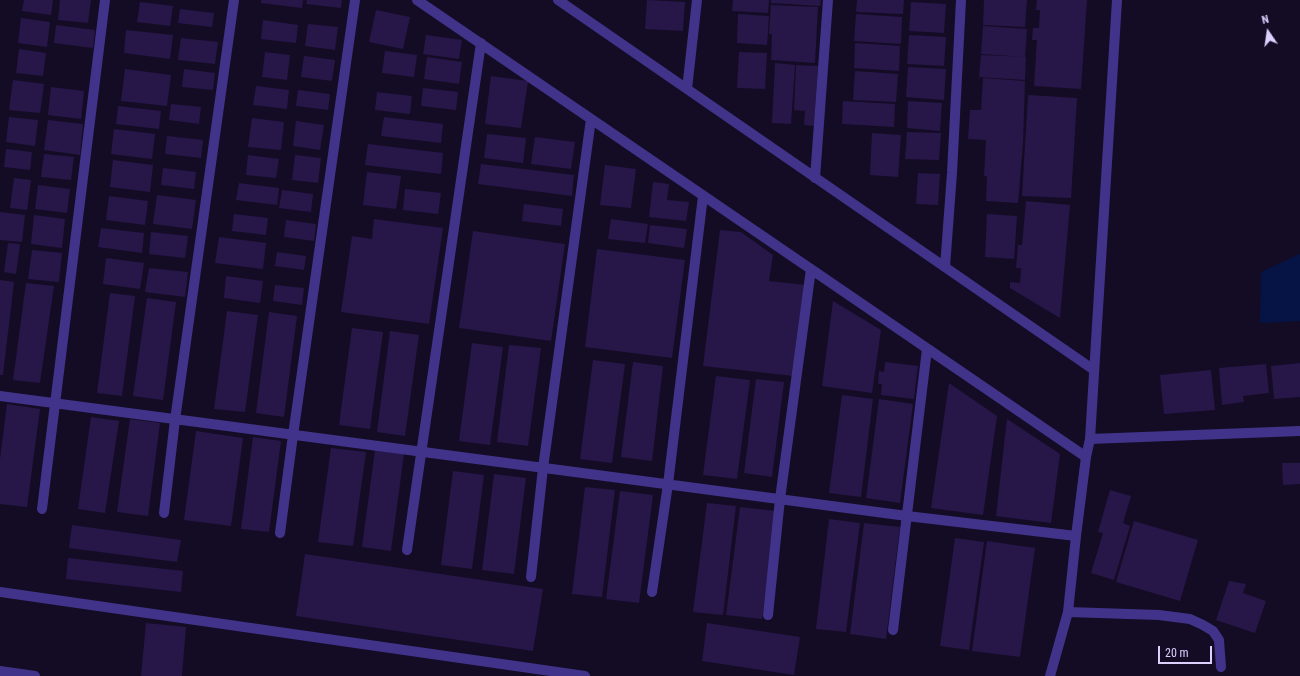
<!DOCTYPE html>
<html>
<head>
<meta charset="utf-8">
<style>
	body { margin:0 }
	#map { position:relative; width:1300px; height:676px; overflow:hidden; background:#140c25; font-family:"Roboto Condensed",sans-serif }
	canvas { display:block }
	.north { position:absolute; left:1248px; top:12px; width:40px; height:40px; -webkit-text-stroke:3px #140c25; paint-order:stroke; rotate:347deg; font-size:11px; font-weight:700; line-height:16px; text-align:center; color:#dcd0ff }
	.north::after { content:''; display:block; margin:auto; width:14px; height:18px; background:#dcd0ff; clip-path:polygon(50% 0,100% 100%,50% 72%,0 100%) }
	.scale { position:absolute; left:1158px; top:646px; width:54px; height:18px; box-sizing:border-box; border:2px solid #dcd0ff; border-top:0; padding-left:5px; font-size:12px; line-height:14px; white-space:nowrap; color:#dcd0ff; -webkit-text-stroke:3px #140c25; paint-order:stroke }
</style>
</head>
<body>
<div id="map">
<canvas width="1300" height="676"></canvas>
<div class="north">N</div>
<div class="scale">20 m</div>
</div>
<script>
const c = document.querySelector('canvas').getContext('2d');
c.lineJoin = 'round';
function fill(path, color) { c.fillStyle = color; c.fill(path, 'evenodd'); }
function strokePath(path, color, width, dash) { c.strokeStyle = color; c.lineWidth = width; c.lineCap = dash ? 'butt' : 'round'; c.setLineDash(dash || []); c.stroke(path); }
const water = new Path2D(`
	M1300,254V321L1260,323L1261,272Z`);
const building = new Path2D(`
	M24,0H53L51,15L22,11Z
	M60,0H91L88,23L58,20Z
	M261,0H303L302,8L261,3Z
	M307,0H342L341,8L306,4Z
	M647,0L685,2L683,31L645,29Z
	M733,0H769L768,13L732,11Z
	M771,0H821L820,6L771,3Z
	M857,0H904L903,14L856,12Z
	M984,0H1027L1025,27L983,25Z
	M1037,0H1087L1081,89L1034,86L1037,40H1032L1033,28H1039L1040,10H1036Z
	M140,2L173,6L170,26L137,22Z
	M911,2L946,4L944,33L909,31Z
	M771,5L818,7L815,63L771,60L772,34H769Z
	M180,9L214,13L212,27L178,23Z
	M376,10L410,17L403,49L369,42Z
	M738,14L769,16L767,45L737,43Z
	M856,14L902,17L901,44L854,41Z
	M21,18L50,22L47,47L18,43Z
	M263,20L298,25L296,43L261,39Z
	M308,24L338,27L335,50L305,46Z
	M56,25L95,30L93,48L54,43Z
	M983,26L1027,29L1025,57L981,54Z
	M126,30L173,35L170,59L124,53Z
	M426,35L462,40L459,59L423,54Z
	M909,35L946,37L944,66L907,64Z
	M181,38L218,42L215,64L178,60Z
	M855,43L900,46L899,71L854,68Z
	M19,49L46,53L43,76L16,73Z
	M385,51L417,55L414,77L382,73Z
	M265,52L290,55L287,80L262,77Z
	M739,52L767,53L765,89L737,88Z
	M981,55L1026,57L1025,80L979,77Z
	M304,56L335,60L332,81L301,77Z
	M427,57L462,62L459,84L424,79Z
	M775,63L795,65L791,124L772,123Z
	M796,65L818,66L814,126L804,125L805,111L794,110Z
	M908,67L946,69L944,100L906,97Z
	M125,69L171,75L167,106L121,101Z
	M184,69L215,73L213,90L182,87Z
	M855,71L898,74L896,102L853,100Z
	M491,76L528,81L521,128L485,124Z
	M983,78L1025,81L1023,143L1018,203L986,201L987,176H984L986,140L968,139L970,110H981Z
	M13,80L44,84L40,113L9,110Z
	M256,86L289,90L287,109L253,105Z
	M51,87L84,91L81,119L48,115Z
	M423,88L458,92L456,110L421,106Z
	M298,90L330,94L328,110L296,106Z
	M377,92L412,96L410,114L375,110Z
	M1028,95L1077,98L1071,198L1022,196Z
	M843,101L895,104L894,127L842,124Z
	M908,101L942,103L940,131L907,128Z
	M171,104L201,107L199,124L169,120Z
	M118,106L161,111L159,129L116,124Z
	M9,117L38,120L35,146L6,142Z
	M384,117L443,124L441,143L381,136Z
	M252,118L284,122L281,150L248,147Z
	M48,120L83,124L80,155L44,150Z
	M296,121L324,125L320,150L293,146Z
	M114,129L155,134L152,159L111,154Z
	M907,132L941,133L939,160L905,159Z
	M872,133L901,135L898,177L870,175Z
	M487,134L526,138L523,163L484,158Z
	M167,136L203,140L201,158L165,154Z
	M535,137L575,142L571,169L531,164Z
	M368,144L443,153L441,174L365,165Z
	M6,149L32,152L30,170L4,167Z
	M44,154L74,157L71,180L41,177Z
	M248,155L279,159L276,178L246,175Z
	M295,155L321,158L318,183L292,180Z
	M113,160L153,165L150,192L110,187Z
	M481,164L574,175L572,196L478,184Z
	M605,165L636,169L631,208L600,205Z
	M163,168L196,172L194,189L161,185Z
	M367,172L401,176L396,209L363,205Z
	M918,173L940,174L938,205L916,204Z
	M14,178L31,180L27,210L10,208Z
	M653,182L669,184L667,200L689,202L686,221L649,217Z
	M239,183L279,188L277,205L236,200Z
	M38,185L70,189L67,213L35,209Z
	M405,189L441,193L438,214L403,210Z
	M282,190L313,194L311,212L279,208Z
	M157,195L196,200L192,229L153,224Z
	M109,196L148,201L145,225L106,220Z
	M1026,201L1070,205L1060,318L1010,288V282L1020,283L1021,268H1016L1018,245H1022Z
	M524,204L563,209L561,226L522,221Z
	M0,212L25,215L22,242L0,240Z
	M234,214L268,218L266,235L232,231Z
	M987,214L1017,216L1014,259L985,257Z
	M34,215L65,219L62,248L31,244Z
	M374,219L443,228L429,324L341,312L352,236L372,239Z
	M611,219L648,224L645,243L608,239Z
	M286,220L316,224L314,241L284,237Z
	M650,225L687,229L684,248L648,243Z
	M101,228L144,233L142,253L98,247Z
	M720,230L741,232L773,255L769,281L806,285L794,376L703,366Z
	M473,231L565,244L551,341L459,328Z
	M151,232L188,236L185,258L149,254Z
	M219,237L266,243L263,269L215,263Z
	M8,243L20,244L16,274L4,272Z
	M597,249L685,260L672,358L585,347Z
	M32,250L62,253L59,282L28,279Z
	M277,252L306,256L304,270L275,266Z
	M106,258L144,263L140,289L103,284Z
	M149,268L188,272L185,297L145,292Z
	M226,276L263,281L260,303L224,298Z
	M0,280L14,282L3,375H0Z
	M26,283L54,286L40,383L13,380Z
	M275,285L304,288L302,305L273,301Z
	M110,293L135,296L122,396L97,393Z
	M147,298L176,302L163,400L133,396Z
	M833,301L881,330L872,393L822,386Z
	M227,311L258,315L245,412L214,409Z
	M269,312L297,316L284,417L256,413Z
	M352,328L383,332L370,429L339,425Z
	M390,331L419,335L405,436L377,432Z
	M472,343L503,347L490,445L459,441Z
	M509,345L541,348L528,446L497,442Z
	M593,360L625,364L612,463L580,459Z
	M633,362L663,366L652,461L621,457Z
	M885,362L918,366L914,399L881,395L882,384H878L879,371L884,372Z
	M1300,363V397L1274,399L1271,366Z
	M1266,364L1269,393L1243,396L1244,402L1222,405L1219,368Z
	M1211,370L1215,410L1164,414L1160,375Z
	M716,376L750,380L737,479L703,475Z
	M756,379L784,382L772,477L744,473Z
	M949,383L997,416L983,515L931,508Z
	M842,395L873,399L861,497L829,493Z
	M879,399L913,404L900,503L866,498Z
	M7,404L40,409L27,507L0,504V459Z
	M91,417L119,421L105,513L78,509Z
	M130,419L160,423L148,516L117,512Z
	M1007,419L1060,454L1051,523L996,516Z
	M196,431L243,438L231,526L184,520Z
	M253,437L281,441L269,532L241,529Z
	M331,448L366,452L353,546L318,542Z
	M375,450L404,454L391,551L362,547Z
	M1282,463H1300V484L1283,485Z
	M453,471L484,475L472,569L441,565Z
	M494,474L526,478L514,574L482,570Z
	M585,487L615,490L602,597L572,594Z
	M1110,490L1131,496L1123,523L1130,526L1114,580L1091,573L1103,533L1098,532Z
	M620,491L653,495L639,603L606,599Z
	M707,503L736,506L723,615L693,612Z
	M740,507L776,511L762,619L726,615Z
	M829,519L860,523L846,632L816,629Z
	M1134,521L1198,540L1180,601L1116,582Z
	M864,523L900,527L886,639L850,634Z
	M72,525L181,540L177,562L69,548Z
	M955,538L984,542L969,650L940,646Z
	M987,541L1035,548L1020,657L972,651Z
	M305,554L543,589L533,651L296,616Z
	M68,558L183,571L181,592L66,579Z
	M1229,581L1246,584L1243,593L1266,601L1255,633L1216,620Z
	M146,623L186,627L182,676H141Z
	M707,623L800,637L794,675L702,661Z`);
const minor = new Path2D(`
	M417,0L1086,457
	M558,0L1094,370
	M687,89L697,0
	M815,178L828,0
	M945,267L952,173L961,0
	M0,396L907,516L1076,536
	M1090,439L1300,431
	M42,509L105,0
	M164,513L175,420L234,0
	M280,533L293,435L355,0
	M407,550L481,43
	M531,577L543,468L591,119
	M0,592L585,676
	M652,592L668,484L703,196
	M1068,612L1159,615L1190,619L1203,625L1213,631L1219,640L1221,667
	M768,615L780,499L811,269
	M893,630L927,349
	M0,671L35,676`);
const tertiary = new Path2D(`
	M1050,676L1068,612L1076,536L1086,457L1090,439L1117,0`);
fill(water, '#051445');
fill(building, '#271648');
strokePath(minor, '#413389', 10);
strokePath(tertiary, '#413389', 10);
</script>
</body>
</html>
